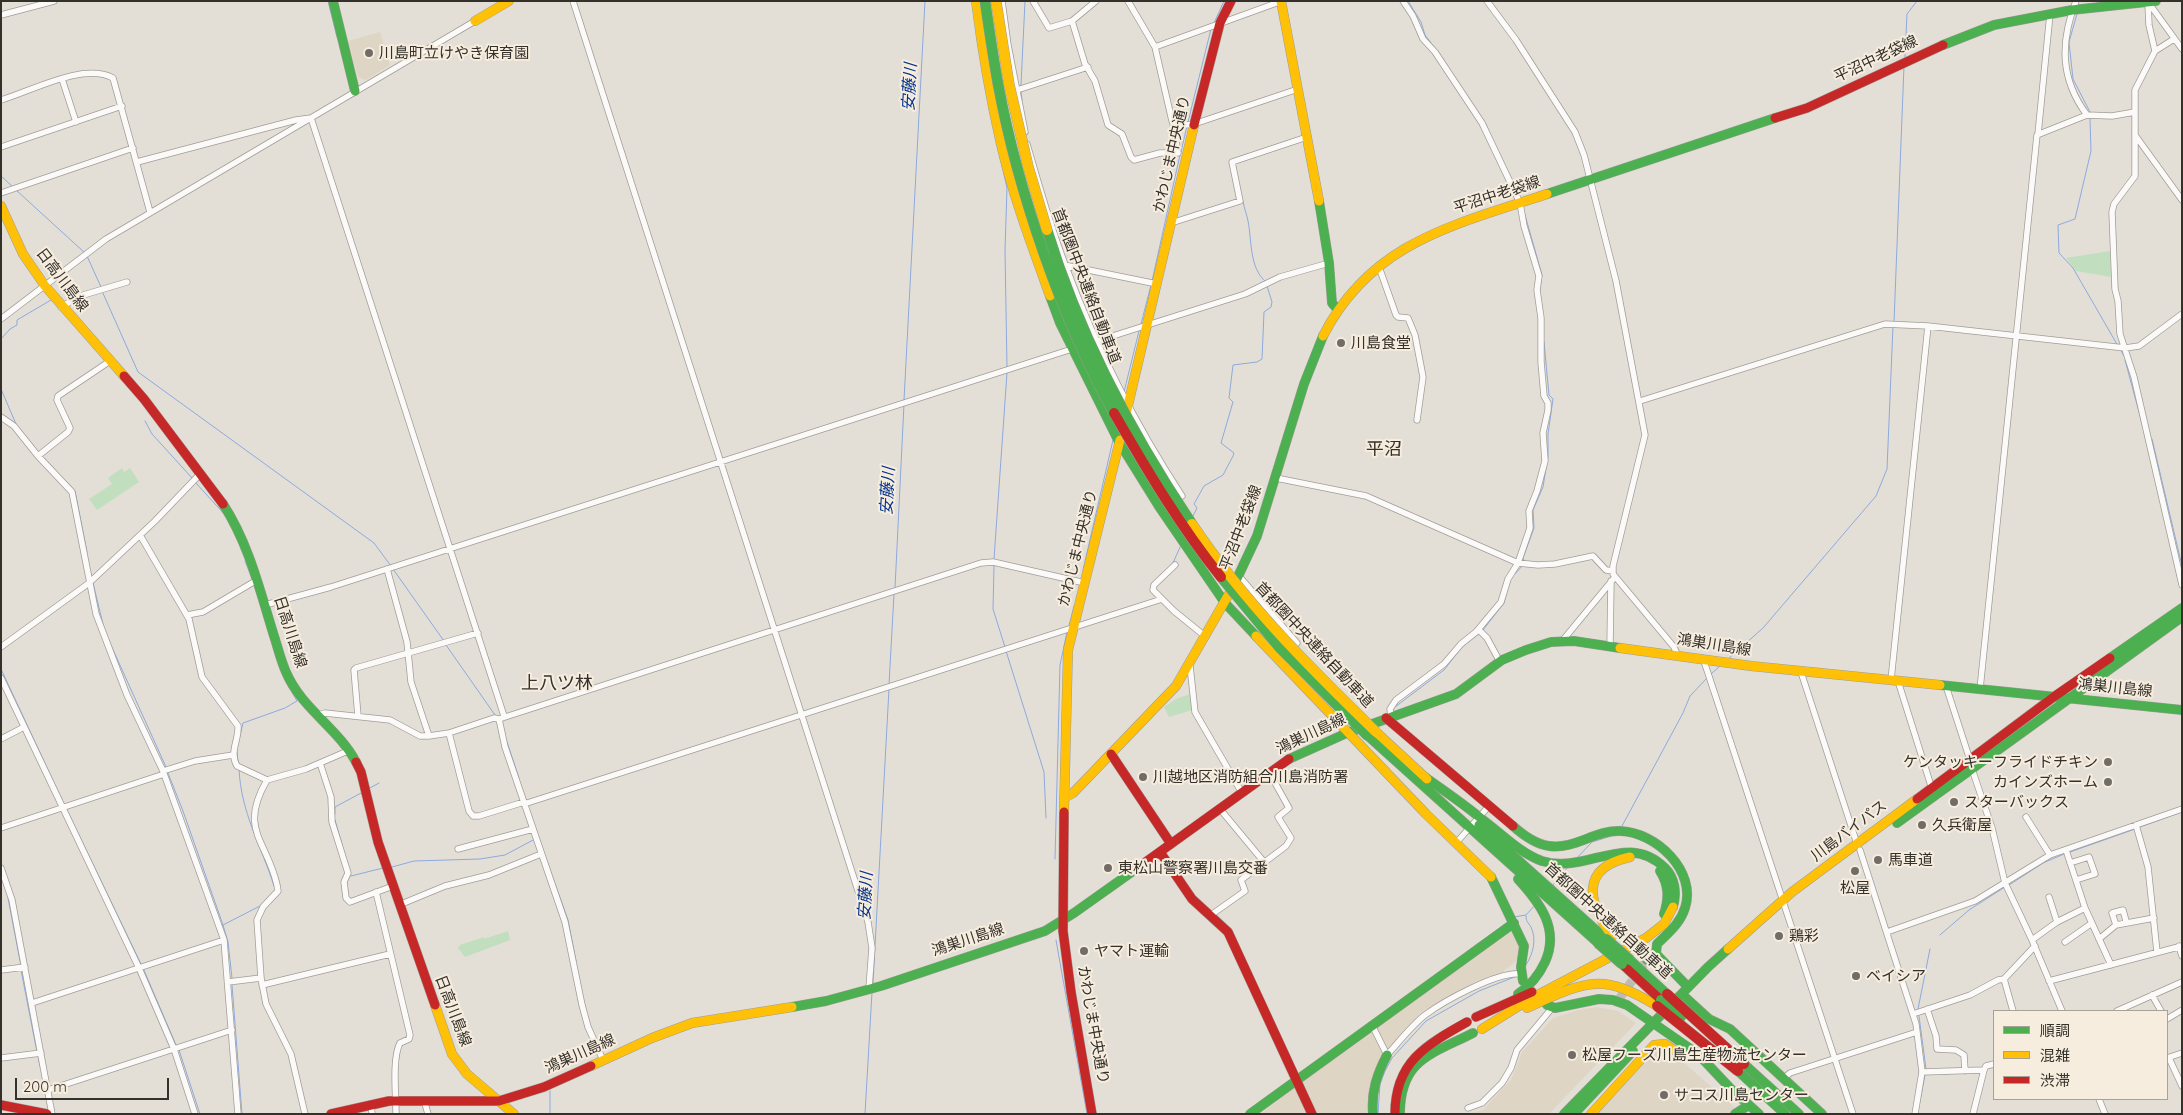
<!DOCTYPE html>
<html>
<head>
<meta charset="utf-8">
<style>
	body { margin:0 }
	#map { position:relative; width:2183px; height:1115px; overflow:hidden; background:#e3dfd6; font-family:Quicksand,"Noto Sans JP",sans-serif }
	canvas { display:block }
	.frame { position:absolute; inset:0; border:2px solid #34302a; pointer-events:none }
	.legend { position:absolute; left:1993px; top:1010px; width:175px; height:90px; box-sizing:border-box; background:#f6edde; border:1px solid #a8a196; margin:0; padding:6px 9px; list-style:none; font-size:15px; color:#34302a }
	.legend li { display:flex; align-items:center; gap:10px; height:25px }
	.legend b { width:25px; border:1px solid #a8a196 }
	.scale { position:absolute; left:15px; top:1078px; width:154px; height:22px; box-sizing:border-box; border:2px solid #34302a; border-top:0; padding-left:6px; font-size:15px; line-height:18px; white-space:nowrap; color:#34302a; -webkit-text-stroke:4px #f6edde; paint-order:stroke }
</style>
</head>
<body>
<div id="map">
<canvas width="2183" height="1115"></canvas>
<div class="frame"></div>
<ul class="legend">
<li><b style="height:6px;background:#4caf50"></b>順調</li>
<li><b style="height:6px;background:#ffc107"></b>混雑</li>
<li><b style="height:6px;background:#c62828"></b>渋滞</li>
</ul>
<div class="scale">200 m</div>
</div>
<script>
const c = document.querySelector('canvas').getContext('2d');
c.lineJoin = 'round';
function fill(path, color) { c.fillStyle = color; c.fill(path, 'evenodd'); }
function strokePath(path, color, width, dash) { c.strokeStyle = color; c.lineWidth = width; c.lineCap = dash ? 'butt' : 'round'; c.setLineDash(dash || []); c.stroke(path); }
function drawText(font, color, halo, rows, align = 'center') {
  c.font = font + ' Quicksand,"Noto Sans JP",sans-serif'; c.lineWidth = 4; c.setLineDash([]); c.textBaseline = 'middle'; c.strokeStyle = halo; c.fillStyle = color; for (const [text, x, y, turn = 0] of rows) {
    c.save(); c.translate(x, y); c.rotate((+turn || 0) * Math.PI / 180); c.textAlign = isNaN(turn) ? turn : align; if (halo) c.strokeText(text, 0, 0); c.fillText(text, 0, 0); c.restore();
  }
}
const built = new Path2D(`
	M380,32L390,65L366,80L358,77L348,41Z
	M1509,931L1516,934L1521,943L1519,958L1514,963L1501,973L1477,981L1421,1013L1382,1055L1373,1076L1369,1093V1114H1261L1309,1075Z
	M1597,1007L1618,1011L1636,1023L1549,1114H1467L1483,1110L1511,1080L1522,1052L1553,1018L1578,1010Z
	M1659,1046L1672,1052L1742,1114H1597Z`);
const green = new Path2D(`
	M2110,251L2111,277L2076,271L2066,258Z
	M122,468L124,472L130,468L139,482L97,510L89,499L112,484L108,478Z
	M1190,694L1192,710L1169,717L1164,707L1176,699Z
	M508,931L510,940L465,957L458,948L460,945L484,937V939Z`);
const stream = new Path2D(`
	M328,1L337,37
	M1408,1L1421,22L1425,35L1444,60
	M2077,14L2069,42L2073,79L2090,112
	M1214,23L1224,1
	M460,33L474,25
	M1905,57L1907,14L1917,1
	M1021,85L1025,1
	M1021,92L1022,100
	M348,99L356,95
	M2090,119L2091,151L2075,219L2058,225L2059,253L2073,268L2118,346
	M1188,122L1211,29
	M1486,124L1489,132
	M999,152L1007,188L1005,250L1007,367
	M1181,152L1187,126
	M1251,153L1290,140
	M1233,159L1247,154
	M1,176L13,187
	M16,190L85,253
	M1243,201C1244,208 1247,215 1248,221C1252,241 1249,268 1266,282
	M1523,208L1542,275L1540,289
	M87,256L101,287
	M1152,281L1180,155
	M102,291L138,372L374,543L391,566
	M1541,300L1543,316
	M1894,322L1904,66
	M1141,324L1151,285
	M1,339L10,329L17,325V320L51,300
	M1544,342L1549,395L1553,399L1548,434V458
	M2120,349L2124,356
	M2125,360L2146,438
	M1,382V389L16,424
	M1124,392L1139,331
	M904,400L925,1
	M145,421L152,434L193,479
	M2150,439H2152L2182,566
	M42,456L75,491L87,552
	M195,482L226,516
	M1193,516L1197,508L1194,504L1204,486L1223,475L1233,456L1234,453L1221,443L1233,402L1229,398L1233,365L1257,362L1262,359L1264,312L1271,307L1272,302L1267,286
	M994,559L1007,373
	M245,561L253,581
	M1524,561L1523,558L1534,528L1533,510L1543,487L1547,462
	M1173,563L1181,545
	M994,566L993,609L1005,647
	M393,569L444,641
	M1083,570L1113,440
	M1514,575L1523,565
	M93,583L104,628
	M895,588L904,404
	M266,623L277,660
	M1069,626L1074,606
	M1483,630L1504,603L1508,587
	M110,643L166,767
	M446,645L495,715
	M1006,651L1044,772L1046,818
	M1728,659L1763,628L1876,496L1887,469L1893,326
	M1,669L64,804
	M1711,674L1721,665
	M889,685L894,594
	M1395,707L1444,670L1462,647L1480,633
	M506,739L519,778
	M239,740L243,723L285,708L297,701L286,682
	M237,752L238,762
	M239,769C241,813 261,845 274,886
	M168,773L183,811L223,925L228,942L232,978
	M368,789L379,783
	M66,808L141,964
	M335,814V807L363,792
	M335,820L347,862
	M1622,826L1683,713L1690,696L1708,677
	M2140,827L2179,813
	M2070,852L2135,829
	M544,853L568,920L576,961
	M1055,859L1060,665L1067,632
	M1576,859L1592,842L1618,834
	M392,867L414,861L480,859L505,855L535,839
	M350,873L351,876L383,868
	M1553,885L1568,867
	M2009,885L2043,863L2064,854
	M8,898L21,966
	M1514,917L1526,915L1535,905
	M223,925L262,905
	M1940,935L1969,910L2005,887
	M1056,940L1087,1114
	M1465,953L1509,921
	M1526,965C1533,954 1537,940 1531,927C1528,922 1526,922 1526,916
	M143,968L176,1045
	M21,970L37,1052
	M873,983L889,689
	M232,985L242,1114
	M1918,1009L1930,949
	M1919,1016L1926,1069
	M179,1050L200,1114
	M38,1056L40,1066
	M1920,1101L1925,1075
	M550,1114V1091
	M865,1114L872,992
	M1378,1114L1380,1084L1385,1071L1392,1058L1426,1021L1479,991L1517,976`);
const secondaryTunnel = new Path2D(`
	M1619,999L1647,960`);
const street = new Path2D(`
	M573,1L868,922L872,948L869,988
	M1002,1L1008,45L1025,132
	M1033,1L1049,28L1072,21L1096,1
	M1128,1L1155,47L1172,121L1176,126L1194,124L1298,89
	M1487,1L1516,40L1575,132L1584,155L1616,281L1645,435L1613,566V574L1674,647L1677,654
	M2076,1C2060,42 2060,79 2087,115L2112,116L2135,112
	M2148,2L2182,49
	M2148,4L2149,25L2155,51
	M1,15L54,1
	M1072,21L1085,64L1095,81L1108,125L1122,134L1131,157L1134,160L1160,153H1178L1173,124
	M2174,39L2155,51L2135,90V176L2114,204L2112,212L2115,289L2118,301L2120,334L2134,377L2182,585
	M1155,47L1282,1
	M62,79L76,122
	M1014,91L1088,67
	M1,100C32,91 83,62 113,78L150,212
	M2038,134L2050,14
	M2135,135L2182,200
	M1027,144C1039,185 1050,226 1066,267C1096,347 1135,424 1182,496L1174,500
	M1,147L122,106
	M137,162L296,120L311,118L504,716
	M1,193L133,148
	M1171,223L1240,201L1232,162L1307,137
	M1064,265L1157,284
	M1379,267L1396,315L1398,317L1408,318L1415,335L1423,377L1417,420
	M61,307L80,296L127,282
	M1,319L106,239L475,21
	M1097,341L1245,294L1280,277L1329,263
	M1640,401L1885,324L1928,326L2125,348L2139,346L2182,314
	M1,417L14,426L38,456L72,492L96,614L127,695L163,771L224,940L238,1114
	M38,456L68,432L70,428L57,400L58,396L110,361
	M1276,478L1366,496L1518,563L1538,565L1555,564L1593,556L1606,570L1613,571
	M140,535L189,619L202,677L238,726C239,740 229,752 237,766L267,780
	M1175,565L1154,585L1153,590L1174,611L1206,637
	M387,569L407,642L411,682L429,736
	M1239,576L1297,643L1291,650
	M265,605L331,587L1072,349
	M187,615L203,612L257,580
	M1479,630L1487,638L1500,662
	M1563,640L1615,577
	M1610,646L1611,581
	M1,647L89,583L155,521L201,473
	M1703,658L1853,1114
	M1190,666L1195,712L1242,793
	M1801,672L1857,844
	M1,678L139,968L174,1049L195,1114
	M1891,680L1928,326
	M1898,681L1932,789
	M1946,686L1970,760
	M1980,689L2037,135L2087,115
	M318,715L325,713L390,720L420,736H429L449,733L494,718L499,719
	M358,716L354,670L356,668L478,633
	M1391,717L1390,709L1396,700L1444,664L1461,644L1476,632L1501,602L1508,579L1518,563L1530,528L1529,511L1537,491L1545,461L1543,433L1548,410V403L1544,396L1541,362V318L1537,290L1539,276L1524,226L1520,203L1482,123L1435,52L1423,39L1413,16L1403,1
	M449,733L469,811L473,816H479L524,802
	M1,739L24,727
	M320,763L331,797L332,822L348,873L344,882L346,898L350,902L393,886
	M1972,769L1992,828L2005,883L2032,940L2062,1011
	M163,771L195,761L233,755
	M524,804L1162,599
	M1220,809L1264,862
	M2026,817L2050,855
	M2136,825L2148,867L2157,952
	M1,828L164,774
	M1456,843L1489,806
	M458,849L533,829
	M1860,850L1916,1024L1922,1072L1915,1114
	M2066,850L2085,908L2111,965
	M2070,863L2089,857L2095,874L2076,880
	M1,868L12,900L52,1114
	M376,892L410,1035L409,1039L400,1043C392,1058 396,1095 396,1114
	M2049,897L2057,922
	M399,905L445,886L489,875L541,854
	M1211,915L1245,891L1241,880L1286,846L1291,838L1278,817L1289,808L1269,772
	M2116,925L2112,913L2123,910L2126,921
	M1887,932L1975,901L2050,855L2182,809
	M2099,939L2116,925L2154,918
	M2032,940L2057,922L2085,908
	M2065,942L2092,923
	M2179,946L2182,956
	M1,970L25,967
	M2004,979L2013,1011
	M2049,981L2182,946
	M228,982L261,978
	M262,985L390,954
	M2152,995L2161,1011
	M32,1003L224,940
	M1927,1009L1936,1036L1937,1049L1956,1050L1964,1055L1965,1071
	M2117,1011L2182,982
	M1913,1014L1970,995L1998,980L2004,979L2035,946
	M2167,1019L2182,1010
	M1373,1027L1387,1055C1399,1042 1411,1026 1425,1015C1444,1001 1498,971 1521,974
	M1,1058L41,1053
	M2167,1058L2182,1053
	M2169,1058L2182,1086
	M603,1060L588,1027L582,1005L565,922L505,747L499,719L981,563L993,562L1085,583
	M1922,1072L1984,1070
	M1783,1079L1790,1073L1917,1032
	M48,1090L232,1030
	M2099,1099L2105,1114
	M424,1100L428,1114
	M371,1104L372,1114
	M1468,1108L1482,1103L1502,1083L1511,1068L1517,1050L1552,1008
	M305,1114L291,1054L266,1004L261,978L257,920L263,907L278,891L277,885C267,840 238,830 267,780L306,769L350,750
	M1973,1114L1984,1070L1986,1066L1994,1064`);
const fast = new Path2D(`
	M333,1L355,91
	M1943,45L1994,25L2072,10L2156,1
	M1547,194L1775,118
	M1319,201L1329,263L1332,303L1338,310
	M1050,296L1060,323L1119,442L1160,508L1225,603L1256,636
	M223,504C249,544 260,591 274,636C278,648 281,661 286,672C301,708 338,728 356,762
	M1233,587L1257,536L1304,384L1323,336
	M2110,658L2182,608
	M1940,685L2182,710
	M1368,736L1598,943
	M1289,759L1347,733L1456,694L1502,660L1526,650L1551,642L1574,641L1620,648
	M1422,775C1443,790 1464,804 1483,820C1502,834 1520,853 1542,861C1586,875 1627,830 1665,868C1675,878 1677,893 1673,907
	M1897,823L2182,617
	M1479,825L1606,939
	M1513,826C1523,835 1535,844 1549,846C1574,850 1595,830 1620,831C1656,832 1697,871 1685,908C1680,924 1668,933 1657,944L1656,954L1688,987
	M1660,871C1669,885 1669,898 1664,914
	M1491,877L1524,946L1521,967L1523,981
	M1518,879C1540,903 1560,929 1545,962C1539,975 1530,986 1518,994
	M1630,960L1667,994
	M1647,960L1650,956L1656,954
	M1686,998L1709,1019L1730,1029L1822,1114
	M1547,1005L1555,1008L1599,999L1613,1000L1627,1005L1698,1054L1731,1089L1759,1114
	M792,1007L826,1001L881,986L1045,931L1074,913L1136,869
	M1744,1064L1799,1114
	M1738,1071L1785,1114
	M1400,1112C1401,1059 1432,1054 1473,1033
	M1250,1114L1514,923
	M1373,1114C1371,1092 1377,1074 1387,1055
	M1564,1114L1708,967L1728,949
	M1574,1114L1633,1051
	M1735,1114L1749,1105`);
const slow = new Path2D(`
	M976,1C982,49 990,97 1001,144C1013,196 1032,246 1050,296
	M1281,1L1319,201
	M475,21L509,1
	M1,206L23,254L45,286L124,376
	M1323,336C1371,242 1454,225 1547,194
	M1125,418L1194,125
	M1256,636L1426,814L1491,877
	M1620,648L1751,666L1940,685
	M1376,732L1427,779
	M1064,798L1073,793L1176,686L1233,587
	M1064,812L1068,650L1120,440
	M1612,936C1588,903 1579,868 1630,857
	M1728,949L1792,892L1917,799
	M435,1005L452,1054L467,1074L514,1114
	M1527,1008C1584,982 1601,971 1657,1006
	M1482,1029L1530,999L1646,938L1664,924L1673,907
	M591,1066L652,1038L692,1023L792,1007
	M1591,1114L1654,1045L1665,1044L1674,1050`);
const jam = new Path2D(`
	M1775,118L1807,108L1943,45
	M1194,125L1220,23L1231,1
	M124,376L144,399L223,504
	M1386,718L1513,826
	M1111,754L1171,844
	M356,762L361,772L378,842L435,1005
	M1917,799L2055,696L2110,658
	M1064,812L1063,931L1071,992L1092,1114
	M1160,852L1192,899L1228,932L1312,1114
	M1136,869L1289,759
	M1622,964L1661,1000
	M1476,1017L1532,992
	M1,1105L47,1114
	M331,1114L389,1101H499L544,1087L591,1066
	M1395,1114C1395,1062 1426,1045 1467,1022`);
const fastBridge = new Path2D(`
	M985,1C989,29 993,56 998,84C1018,191 1061,318 1114,413
	M1047,230C1079,335 1131,433 1192,524
	M1221,577L1280,648L1368,736
	M1606,939L1630,960
	M1598,943L1622,964
	M1661,1000L1681,1017`);
const slowBridge = new Path2D(`
	M996,1L1009,84L1028,166L1047,230
	M1192,524C1244,602 1309,667 1376,732`);
const jamBridge = new Path2D(`
	M1114,413C1147,470 1180,526 1221,577
	M1667,994L1744,1064
	M1657,1006L1738,1071`);
const markers = [
	[369,53,5,"#716d66"],
	[1341,343,5,"#716d66"],
	[2108,762,5,"#716d66"],
	[1143,777,5,"#716d66"],
	[2108,782,5,"#716d66"],
	[1954,802,5,"#716d66"],
	[1922,825,5,"#716d66"],
	[1878,860,5,"#716d66"],
	[1108,868,5,"#716d66"],
	[1855,871,5,"#716d66"],
	[1779,936,5,"#716d66"],
	[1084,951,5,"#716d66"],
	[1856,976,5,"#716d66"],
	[1572,1055,5,"#716d66"],
	[1664,1095,5,"#716d66"]
];
const poiNames = [
	["川島町立けやき保育園",379,53],
	["川島食堂",1351,343],
	["ケンタッキーフライドチキン",2098,762,"right"],
	["川越地区消防組合川島消防署",1153,777],
	["カインズホーム",2098,782,"right"],
	["スターバックス",1964,802],
	["久兵衛屋",1932,825],
	["馬車道",1888,860],
	["東松山警察署川島交番",1118,868],
	["松屋",1855,888,"center"],
	["鶏彩",1789,936],
	["ヤマト運輸",1094,951],
	["ベイシア",1866,976],
	["松屋フーズ川島生産物流センター",1582,1055],
	["サコス川島センター",1674,1095]
];
const streetNames = [
	["平沼中老袋線",1876,59,-25],
	["かわじま中央通り",1172,154,-77],
	["平沼中老袋線",1497,195,-18],
	["日高川島線",62,280,53],
	["首都圏中央連絡自動車道",1086,286,69],
	["平沼中老袋線",1241,528,-69],
	["かわじま中央通り",1078,548,-76],
	["日高川島線",290,632,72],
	["首都圏中央連絡自動車道",1314,645,47],
	["鴻巣川島線",1714,645,9],
	["鴻巣川島線",2115,688,6],
	["鴻巣川島線",1311,734,-25],
	["川島バイパス",1849,831,-37],
	["首都圏中央連絡自動車道",1608,921,42],
	["鴻巣川島線",968,940,-18],
	["日高川島線",453,1011,69],
	["かわじま中央通り",1093,1025,80],
	["鴻巣川島線",580,1054,-24]
];
const waterNames = [
	["安藤川",910,87,-87],
	["安藤川",888,491,-87],
	["安藤川",866,896,-87]
];
const quarterNames = [
	["平沼",1384,450],
	["上八ツ林",557,684]
];
fill(built, '#ded5c5');
fill(green, '#c1debf');
strokePath(stream, '#8da9dd', 1);
strokePath(secondaryTunnel, '#c0bcb4', 9, [9, 4.5]);
strokePath(street, '#a09d97', 7);
strokePath(fast, '#a09d97', 10);
strokePath(slow, '#a09d97', 10);
strokePath(jam, '#a09d97', 10);
strokePath(street, '#fbfaf9', 5.5);
strokePath(fast, '#4caf50', 9);
strokePath(slow, '#ffc107', 9);
strokePath(jam, '#c62828', 9);
strokePath(fastBridge, '#a09d97', 11, []);
strokePath(slowBridge, '#a09d97', 11, []);
strokePath(jamBridge, '#a09d97', 11, []);
strokePath(fastBridge, '#4caf50', 10);
strokePath(slowBridge, '#ffc107', 10);
strokePath(jamBridge, '#c62828', 10);
for (const [x, y, r, color] of markers) { const dot = new Path2D(); dot.arc(x, y, r, 0, 2 * Math.PI); c.fillStyle = color; c.fill(dot); strokePath(dot, '#f6edde', 2); }
drawText('15px', '#34302a', '#f6edde', poiNames, 'left');
drawText('15px', '#34302a', '#f6edde', streetNames);
drawText('italic 16px', '#04338c', '#f6edde', waterNames);
drawText('18px', '#34302a', '#f6edde', quarterNames);
</script>
</body>
</html>
